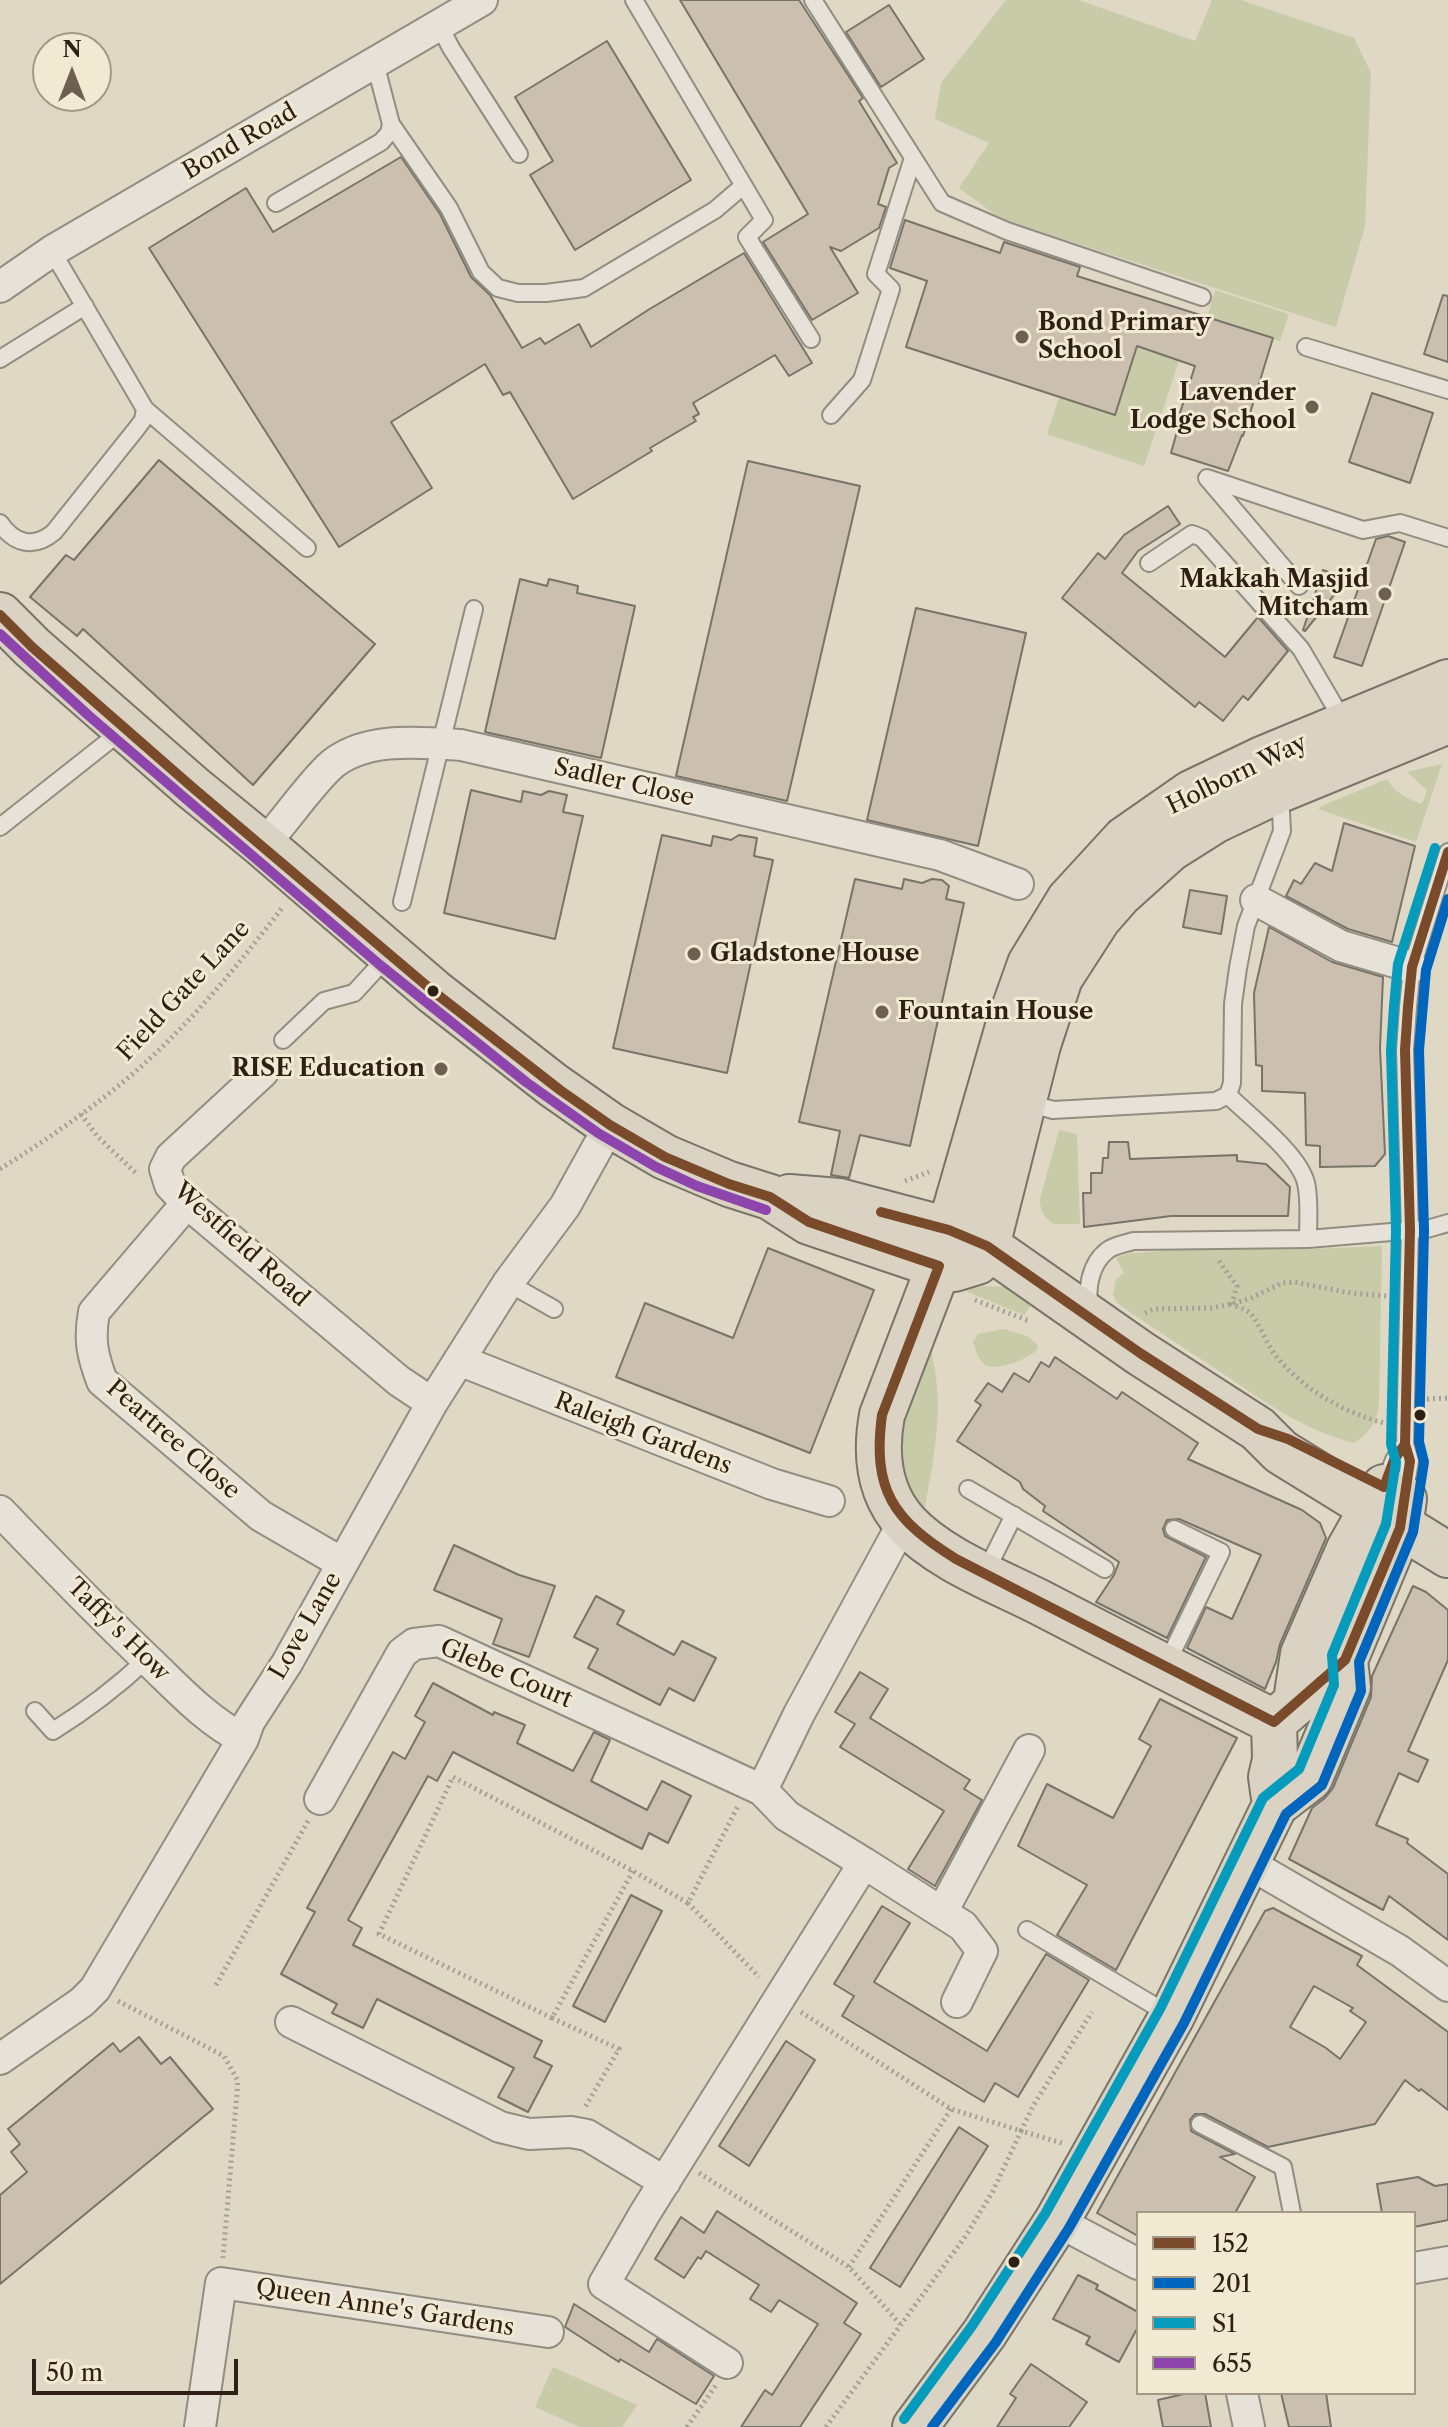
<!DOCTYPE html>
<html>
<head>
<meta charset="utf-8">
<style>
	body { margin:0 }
	#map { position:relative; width:1448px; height:2427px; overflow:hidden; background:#ded8c4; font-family:"Libre Caslon Text",serif }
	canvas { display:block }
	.legend { position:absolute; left:1136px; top:2211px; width:280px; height:184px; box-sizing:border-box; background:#f1e9d2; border:2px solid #a39987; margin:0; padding:10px 14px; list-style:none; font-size:24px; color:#2f2016 }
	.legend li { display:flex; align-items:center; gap:16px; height:40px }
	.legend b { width:40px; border:2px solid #a39987 }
	.north { position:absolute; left:32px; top:32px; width:80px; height:80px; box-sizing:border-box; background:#f1e9d2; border:2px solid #a39987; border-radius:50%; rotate:0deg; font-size:22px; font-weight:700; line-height:32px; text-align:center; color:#2f2016 }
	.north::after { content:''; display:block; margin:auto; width:28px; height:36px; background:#6c6053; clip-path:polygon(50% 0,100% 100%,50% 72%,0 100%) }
	.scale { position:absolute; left:32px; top:2359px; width:206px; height:36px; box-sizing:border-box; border:4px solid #2f2016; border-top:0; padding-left:10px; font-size:24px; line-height:28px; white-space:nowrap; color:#2f2016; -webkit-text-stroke:6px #f1e9d2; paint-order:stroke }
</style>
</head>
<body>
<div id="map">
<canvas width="1448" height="2427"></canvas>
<ul class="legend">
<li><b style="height:10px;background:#7a4b2a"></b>152</li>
<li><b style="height:10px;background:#0065bd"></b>201</li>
<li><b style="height:10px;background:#059bbc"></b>S1</li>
<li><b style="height:10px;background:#8e44ad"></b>655</li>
</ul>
<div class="north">N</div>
<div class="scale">50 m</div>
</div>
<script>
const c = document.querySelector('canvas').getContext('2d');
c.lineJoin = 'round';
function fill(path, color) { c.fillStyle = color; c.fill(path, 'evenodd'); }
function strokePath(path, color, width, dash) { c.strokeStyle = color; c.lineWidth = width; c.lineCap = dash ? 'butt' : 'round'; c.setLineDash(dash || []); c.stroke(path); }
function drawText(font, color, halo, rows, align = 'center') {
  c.font = font + ' "Libre Caslon Text",serif'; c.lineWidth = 6; c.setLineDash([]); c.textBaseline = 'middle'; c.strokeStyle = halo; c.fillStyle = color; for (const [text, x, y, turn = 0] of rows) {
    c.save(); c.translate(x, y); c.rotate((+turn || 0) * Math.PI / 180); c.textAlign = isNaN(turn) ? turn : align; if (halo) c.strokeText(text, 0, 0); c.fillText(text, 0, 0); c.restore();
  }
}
const green = new Path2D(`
	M1006,0H1079L1195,41L1212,0H1241L1354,38L1371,73L1365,226L1336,327L1016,224L997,216L959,188L989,143L935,119L941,83Z
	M1215,290L1289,314L1280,341L1207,318Z
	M1140,338L1163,344L1160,354L1179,361L1144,466L1047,434L1059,397L1115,415Z
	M1442,764L1416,842L1318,809L1324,805L1387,779C1395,793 1406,798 1421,804L1424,800L1427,790L1407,772Z
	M1059,1130L1077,1134L1080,1224H1054C1044,1218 1040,1210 1040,1199Z
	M1382,1246L1379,1405C1376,1424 1369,1433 1354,1443C1306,1431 1266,1403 1225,1375C1189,1351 1153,1328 1117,1303L1113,1295L1116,1279L1124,1273L1116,1258L1125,1254L1192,1248L1312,1249Z
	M983,1286L1008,1287L1034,1301L1024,1315L965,1291Z
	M1004,1329L1027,1336L1038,1345L1037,1350C1024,1361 1002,1369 986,1366L978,1357L973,1342L978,1334Z
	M930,1346C946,1409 934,1452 924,1514L904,1480L897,1435Z
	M553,2367L637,2405L622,2427H580L535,2407Z`);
const building = new Path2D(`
	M680,0H799L863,98L859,101L897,163L889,168L878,204L886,207L879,228L841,251L830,247L858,293L812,320L763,242L808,214Z
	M889,5L924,59L881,87L846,32Z
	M607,41L691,180L575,250L530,175L553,161L515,97Z
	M401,157L440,214L471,277L490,295L522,348L540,338L545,344L579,324L591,347L648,310L744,253L812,363L789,376L775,355L693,403L699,414L693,417L696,421L650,448L652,451L573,499L510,392L503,395L485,364L391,422L432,488L339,547L149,248L246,188L273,232Z
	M905,220L1000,253L1004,242L1080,267L1077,276L1273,338L1243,436L1242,435L1228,471L1171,453L1181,417L1179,416L1195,366L1137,346L1115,415L906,347L927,281L890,268Z
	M1443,295L1448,296V362L1424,354Z
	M1372,393L1433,413L1410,483L1349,462Z
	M159,460L375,644L253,785L83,629L77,636L30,597L66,555L74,560Z
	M748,461L860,486L787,801L676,776Z
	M1168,506L1180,524L1138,551L1122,573L1225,657L1258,617L1288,651L1248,700L1243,696L1223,721L1199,702L1195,707L1062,598L1098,553L1105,559L1124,535Z
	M1388,536L1405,542L1362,666L1334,657L1376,539Z
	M1323,570L1347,579L1305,631L1303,630Z
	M520,579L547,586L549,579L578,586L577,593L635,606L601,758L485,732Z
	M916,608L1026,633L978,846L867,820Z
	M471,790L521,802L523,791L541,795L549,791L567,795L563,812L583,816L555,939L444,913Z
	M1344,823L1415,846L1392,942L1348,929L1286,896L1294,880L1301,884L1315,863L1332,871Z
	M662,835L711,846L713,836L731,840L739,835L757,838L754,856L773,860L727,1073L613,1048Z
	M855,879L902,889L904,879L922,883L932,879L942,880L949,886L946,899L964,903L910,1146L860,1135L849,1178L831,1175L840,1131L799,1122Z
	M1190,890L1227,896L1221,934L1183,927Z
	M1269,927L1332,962L1383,977L1380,1048L1385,1154L1375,1166L1320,1167V1146L1306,1145L1305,1093L1262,1091V1066L1256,1065L1254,993Z
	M1109,1142H1128L1130,1159L1237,1155V1161L1266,1164L1290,1187L1288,1216H1171L1084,1227L1083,1193H1091V1173H1102L1103,1158H1108Z
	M768,1248L874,1290L810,1453L616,1377L645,1303L733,1338Z
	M1055,1357L1117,1399L1122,1392L1198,1443L1188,1459L1302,1510L1320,1523L1326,1538L1280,1644L1276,1662L1265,1689L1187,1648L1206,1607L1232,1619L1261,1555L1179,1519L1167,1520L1163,1529L1165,1536L1206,1557L1167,1638L1096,1602L1114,1575L1119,1562L1043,1511L1045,1506L1023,1489L1020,1482L957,1441L981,1405L975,1401L988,1383L1002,1392L1014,1373L1029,1382L1041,1362L1049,1367Z
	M454,1545L519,1575L555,1586L529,1657L493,1644L502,1619L434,1590Z
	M1413,1586L1426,1592L1448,1610V1660L1408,1751L1428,1760L1418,1782L1399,1773L1376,1825L1408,1839L1407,1843L1448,1874V1940L1389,1896L1383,1910L1289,1859L1312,1808L1325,1798L1333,1788L1371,1697L1372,1676Z
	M596,1596L624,1611L617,1624L674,1655L682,1641L716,1658L694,1701L669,1688L660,1705L588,1668L598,1649L574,1637Z
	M860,1672L888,1689L870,1718L970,1780L964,1789L982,1800L935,1886L908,1869L944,1811L840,1747L855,1724L835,1712Z
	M433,1683L493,1715L494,1712L525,1725L517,1743L573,1771L594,1732L610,1740L591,1781L647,1810L662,1781L691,1796L668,1843L649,1833L642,1849L453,1752L437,1781L428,1776L348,1920L362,1928L353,1945L542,2041L534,2057L552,2066L528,2112L498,2097L514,2068L377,1999L363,2028L332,2013L337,2004L281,1974L315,1912L307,1908L393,1752L405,1759L425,1722L415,1716Z
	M1160,1699L1237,1738L1116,1970L1057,1935L1087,1885L1018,1846L1047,1784L1113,1818L1151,1746L1139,1739Z
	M631,1895L662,1911L605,2022L573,2006Z
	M882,1906L910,1923L874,1982L987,2051L1046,1954L1089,1980L1018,2097L995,2083L984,2102L842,2016L854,1996L834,1984Z
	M1273,1908L1362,1956L1357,1965L1448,2032V2110L1421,2089L1419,2091L1405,2080L1375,2124L1268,2147L1205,2114H1195L1190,2120L1191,2131L1235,2154L1220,2157L1255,2177L1235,2213H1138V2236L1097,2213L1265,1911ZM1314,1986L1353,2008L1350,2011L1366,2022L1340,2059L1326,2048L1290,2027Z
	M139,2037L161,2064L170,2057L213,2109L0,2284V2195L27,2172L11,2152L20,2144L8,2129L113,2043L120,2052Z
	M786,2041L815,2060L749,2166L719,2146Z
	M959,2127L988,2146L900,2287L870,2268Z
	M1418,2177L1435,2186L1448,2184V2220L1414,2227V2213H1382L1377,2184Z
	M717,2211L857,2303L844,2323L861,2334L800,2427H741L765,2390L772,2395L818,2324L779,2300L771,2312L750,2299L759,2285L706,2251L701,2259L698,2257L684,2278L655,2259L681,2217L704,2233Z
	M1078,2275L1098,2285L1096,2289L1138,2312V2327L1119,2362L1086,2344L1090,2337L1053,2319Z
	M574,2304L649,2352L657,2339L714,2376L696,2404L620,2359L619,2362L565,2327Z
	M1031,2364L1087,2402L1069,2427H997L1016,2398L1010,2394Z
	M1188,2393H1205L1211,2427H1163L1158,2400Z
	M1281,2393H1326L1331,2427H1289Z`);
const path = new Path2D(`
	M81,1114L97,1136L138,1175
	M0,1169C62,1130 124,1087 175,1034C214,995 248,952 282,908
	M905,1181L929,1172
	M1219,1261L1237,1286L1232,1304C1237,1307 1244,1309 1249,1312C1257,1319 1267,1344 1275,1355C1303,1389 1342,1412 1384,1423
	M975,1300L1029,1321
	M1145,1313L1154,1309L1211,1308L1232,1304L1251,1298L1282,1283L1294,1282L1351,1293L1388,1296
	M1427,1399L1448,1398
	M633,1871L552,2018L379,1934L453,1777L633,1871L688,1903L738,1806
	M688,1903L759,1977
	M216,1985L308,1821
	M118,2001L224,2056L238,2081L223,2258
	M801,2012L951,2109L1021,2131L1033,2106L1092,2012
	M552,2018L619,2049L584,2109
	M699,2173L849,2267L900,2324
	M849,2267L951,2109
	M687,2427L716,2385
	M826,2427L965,2237L993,2191L1021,2131L1062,2143`);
const lane = new Path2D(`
	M634,0L764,220L747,237L811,339
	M813,0L942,203L1007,231L1202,297
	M439,25L451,48L519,154
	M391,124L449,208L481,272L498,288L518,293H546L584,288L715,210L743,186
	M276,203L381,142L389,133L391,124L375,63
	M1306,347L1448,390
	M0,359L85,306
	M145,409L307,548
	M831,415L862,380L891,289L876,274L913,158
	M0,523C14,544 34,549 54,532L137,428L143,420L145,409L52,251
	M1149,563L1192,534L1202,538L1301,649L1345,724
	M1299,586L1207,478L1363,530L1400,523L1448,538
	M0,827L124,729
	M402,902L474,609
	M283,1040L324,1001L354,993L388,956
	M1228,1095C1250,1117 1299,1154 1306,1183C1310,1200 1308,1221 1308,1239
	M1024,1102L1053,1110L1216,1101L1228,1095L1232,1083L1233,1004L1238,968L1246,926L1282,831L1281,812L1276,794
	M508,1283L554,1309
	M1091,1311C1085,1291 1090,1263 1108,1250C1115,1245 1124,1244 1133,1241L1308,1239L1427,1229L1448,1223
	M1384,1485L1394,1460L1405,1444
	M968,1489L1105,1569
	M1404,1496L1410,1461L1405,1444L1410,1230L1405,1050L1408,1007L1412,967L1448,852
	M985,1573L1014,1515
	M1166,1665L1221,1552L1174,1529
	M35,1711L53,1731C87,1710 117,1687 147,1659
	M1027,1930L1170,2015
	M1200,2124L1283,2167L1292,2213`);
const street = new Path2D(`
	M0,287L52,251L482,0
	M263,845C286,820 305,791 328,768C361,736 420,742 461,745L940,855L1018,884
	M1256,900L1341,946L1412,967
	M263,1072L171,1157L165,1169L170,1185L187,1203L399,1381L432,1403
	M187,1203L94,1312C89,1340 92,1354 102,1381L261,1516L342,1563
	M459,1360L772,1484L829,1501
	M0,1511C50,1563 100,1615 153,1665C181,1692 208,1721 243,1739
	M320,1799L402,1653L414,1644L439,1641L762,1790L799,1714L904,1521
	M864,1863L963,1926L982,1951L957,2002
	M1248,1863L1400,1951L1448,1986
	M942,1912L1029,1750
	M291,2022L500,2127L529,2134L571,2132L587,2135L665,2182
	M0,2059L82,2002L95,1989L243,1739L249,1722L287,1663L432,1403L508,1283L565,1206L610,1125
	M1057,2221L1138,2264
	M1414,2268L1448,2262
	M727,2363L604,2284L645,2213L864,1863L787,1816L762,1790
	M1242,2393L1249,2427
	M200,2427L221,2283L548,2332`);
const primary = new Path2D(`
	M0,615L32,647L192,787L263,845L434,992L553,1085L610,1125L665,1157L729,1184L770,1197L809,1222L939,1266L954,1269L977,1262L987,1246L1038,1045L1060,978L1098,919L1119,895L1170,849L1216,820L1275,792L1448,721
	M789,1197L839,1201L949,1230L987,1246L1140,1353L1258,1429L1281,1452L1448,1555
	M1296,1701L1303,1654L1349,1549L1384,1487
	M1274,1722C1196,1683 1118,1643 1041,1603C998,1581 939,1559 906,1523C878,1492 875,1453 882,1415L939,1266L1009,1023L1030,964L1069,900L1125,839L1191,793L1262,759L1448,682
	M1274,1722L1345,1660L1400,1528L1404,1499
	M1274,1722L1275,1760L1271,1777L1275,1805
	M915,2427L984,2334L1057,2221L1172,2016L1275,1805L1310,1778L1348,1687L1345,1660`);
const bus1 = new Path2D(`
	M0,615L32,647L192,787L434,992L560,1090L610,1125L665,1157L729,1184L770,1197L809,1222L939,1266L882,1415C872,1490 893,1520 956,1559L1274,1722L1345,1660L1400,1528L1410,1461L1405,1444L1410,1230L1405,1050L1408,1007L1412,967L1448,852
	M881,1212L949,1230L987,1246L1140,1353L1258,1429L1288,1439L1384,1487L1394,1460L1405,1444L1406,1405`);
const bus2 = new Path2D(`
	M932,2427L996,2342L1069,2228L1184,2023L1286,1814L1322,1785L1361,1691L1359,1662L1413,1532L1424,1462L1419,1442L1424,1230L1419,1050L1426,970L1448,899`);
const bus3 = new Path2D(`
	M904,2419L972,2326L1045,2214L1160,2009L1263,1798L1299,1769L1334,1685L1332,1655L1386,1524L1396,1462L1391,1444L1396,1230L1391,1050L1394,1006L1398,964L1435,848`);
const bus4 = new Path2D(`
	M0,634L88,715L380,965L526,1082L598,1133L656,1167L697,1186L766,1210`);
const markers = [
	[1022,337,8,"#6c6053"],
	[1312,407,8,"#6c6053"],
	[1385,594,8,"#6c6053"],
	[694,954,8,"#6c6053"],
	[433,991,7,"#2f2016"],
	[882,1012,8,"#6c6053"],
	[441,1069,8,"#6c6053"],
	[1420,1415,7,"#2f2016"],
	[1014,2262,7,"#2f2016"]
];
const streetNames = [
	["Bond Road",240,142,-30],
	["Holborn Way",1237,775,-26],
	["Sadler Close",624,783,13],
	["Field Gate Lane",184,991,-47],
	["Westfield Road",241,1245,42],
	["Raleigh Gardens",643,1434,21],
	["Peartree Close",173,1440,41],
	["Love Lane",306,1626,-60],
	["Taffy's How",118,1630,45],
	["Glebe Court",506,1674,23],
	["Queen Anne's Gardens",385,2308,9]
];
const poiNames = [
	["Bond Primary",1038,323],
	["School",1038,351],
	["Lavender",1296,393,"right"],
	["Lodge School",1296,421,"right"],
	["Makkah Masjid",1369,580,"right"],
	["Mitcham",1369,608,"right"],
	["Gladstone House",710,954],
	["Fountain House",898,1012],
	["RISE Education",425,1069,"right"]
];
fill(green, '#c7cba8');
fill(building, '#cbbfaf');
strokePath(building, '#797469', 2);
strokePath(lane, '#928d80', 20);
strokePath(street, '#928d80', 34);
strokePath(primary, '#797469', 48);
strokePath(path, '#a4a098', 5, [2, 4]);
strokePath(lane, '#e6e2d8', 16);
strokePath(street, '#e6e2d8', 30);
strokePath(primary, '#dad3c3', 44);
strokePath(bus1, '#7a4b2a', 10);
strokePath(bus2, '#0065bd', 10);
strokePath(bus3, '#059bbc', 10);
strokePath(bus4, '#8e44ad', 10);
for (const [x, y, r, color] of markers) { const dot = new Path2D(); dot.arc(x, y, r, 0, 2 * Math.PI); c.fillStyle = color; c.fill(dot); strokePath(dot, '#f1e9d2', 3); }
drawText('24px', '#2f2016', '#f1e9d2', streetNames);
drawText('bold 24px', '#2f2016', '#f1e9d2', poiNames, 'left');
</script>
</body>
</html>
